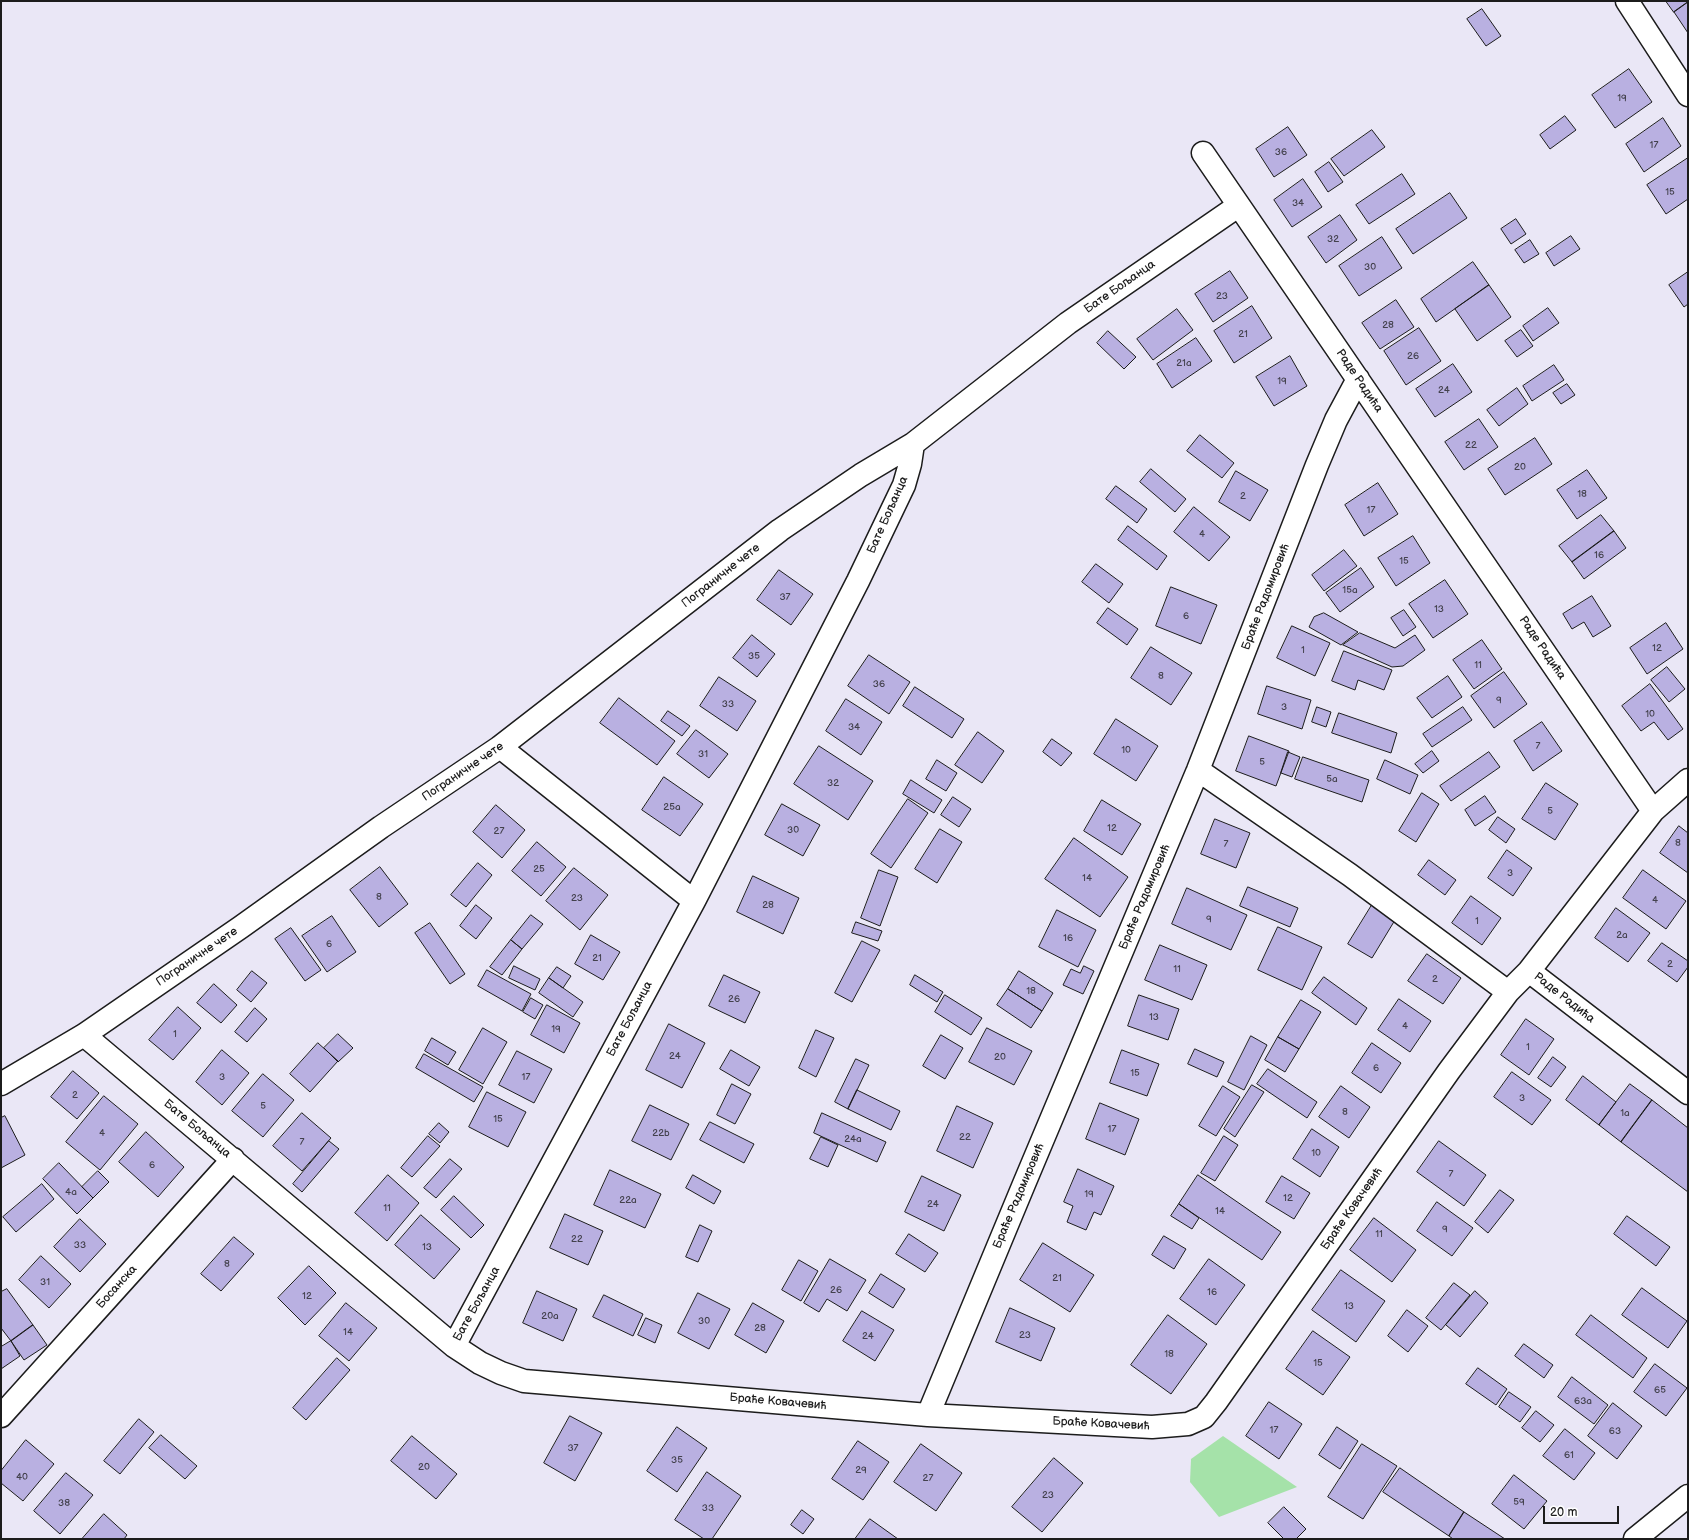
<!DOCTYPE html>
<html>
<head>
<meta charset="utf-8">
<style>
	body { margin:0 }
	#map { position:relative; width:1689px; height:1540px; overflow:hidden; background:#eae7f6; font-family:"Balsamiq Sans",sans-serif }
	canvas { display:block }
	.frame { position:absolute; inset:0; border:2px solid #1c1c1c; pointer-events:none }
	.scale { position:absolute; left:1543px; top:1506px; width:76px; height:18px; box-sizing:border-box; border:2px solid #1c1c1c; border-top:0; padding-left:5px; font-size:12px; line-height:14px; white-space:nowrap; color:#1c1c1c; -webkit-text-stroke:3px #fff; paint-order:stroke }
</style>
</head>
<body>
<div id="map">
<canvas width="1689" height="1540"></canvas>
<div class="frame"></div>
<div class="scale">20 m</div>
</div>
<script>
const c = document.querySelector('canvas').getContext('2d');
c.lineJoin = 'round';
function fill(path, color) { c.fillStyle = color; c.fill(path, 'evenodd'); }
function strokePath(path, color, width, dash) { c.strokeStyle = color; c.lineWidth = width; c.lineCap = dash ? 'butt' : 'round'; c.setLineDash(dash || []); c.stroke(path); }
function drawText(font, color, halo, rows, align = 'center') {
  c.font = font + ' "Balsamiq Sans",sans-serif'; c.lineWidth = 3; c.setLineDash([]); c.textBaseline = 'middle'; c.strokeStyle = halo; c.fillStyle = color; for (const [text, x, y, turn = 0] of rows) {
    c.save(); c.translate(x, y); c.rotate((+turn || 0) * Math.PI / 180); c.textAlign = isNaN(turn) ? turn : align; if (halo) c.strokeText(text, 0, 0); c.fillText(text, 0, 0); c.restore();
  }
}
const green = new Path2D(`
	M1223,1436L1297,1487L1219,1517L1190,1482L1191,1459Z`);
const building = new Path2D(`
	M1666,1H1688V2L1674,12Z
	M1688,2V33L1674,12Z
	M1482,9L1501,36L1486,46L1467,19Z
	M1629,69L1652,102L1615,128L1592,95Z
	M1565,116L1576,130L1550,149L1540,135Z
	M1663,118L1681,146L1644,172L1626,144Z
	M1288,127L1307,155L1274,177L1256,149Z
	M1372,130L1385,147L1344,176L1331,159Z
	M1688,158V199L1666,214L1647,185Z
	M1329,162L1343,182L1328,192L1315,172Z
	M1402,174L1415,194L1369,224L1356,205Z
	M1303,179L1322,207L1292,227L1274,200Z
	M1450,193L1467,218L1413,254L1396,229Z
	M1340,215L1357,240L1326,263L1308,237Z
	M1516,219L1526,234L1511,244L1501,229Z
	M1571,236L1580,249L1554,266L1546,253Z
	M1382,237L1402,268L1359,296L1339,266Z
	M1530,240L1539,254L1524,263L1515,250Z
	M1473,262L1489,285L1436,322L1421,299Z
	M1230,271L1248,298L1213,322L1195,294Z
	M1688,272V304L1684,307L1669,285Z
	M1489,285L1511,317L1477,341L1455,309Z
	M1396,300L1414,327L1380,349L1362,323Z
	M1252,306L1272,338L1234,363L1214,331Z
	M1548,308L1559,323L1533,341L1523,326Z
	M1177,309L1193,330L1153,360L1137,339Z
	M1419,328L1441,361L1406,385L1384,351Z
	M1521,330L1533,346L1517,357L1505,341Z
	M1108,331L1136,357L1124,369L1097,343Z
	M1196,338L1212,361L1172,388L1157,364Z
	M1290,356L1307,386L1274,406L1256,377Z
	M1453,364L1472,392L1435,417L1416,389Z
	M1554,365L1564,380L1532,401L1523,386Z
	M1567,384L1575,395L1561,404L1553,393Z
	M1517,388L1528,404L1499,426L1487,410Z
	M1479,419L1498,447L1464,470L1445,442Z
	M1200,435L1234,463L1222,478L1187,451Z
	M1535,438L1552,464L1505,495L1488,469Z
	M1151,469L1186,499L1175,512L1140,482Z
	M1587,470L1607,498L1577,519L1557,490Z
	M1236,471L1268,490L1250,521L1219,502Z
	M1378,483L1398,514L1364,536L1345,505Z
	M1116,486L1147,509L1137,523L1106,499Z
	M1194,507L1230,537L1209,561L1174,532Z
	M1601,515L1614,531L1572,562L1559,546Z
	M1128,526L1167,556L1157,570L1118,540Z
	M1614,531L1626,548L1584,579L1572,562Z
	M1413,536L1430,563L1396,586L1378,558Z
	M1344,550L1357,566L1324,591L1312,575Z
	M1096,564L1123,584L1109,603L1082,582Z
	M1361,568L1374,587L1340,612L1326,593Z
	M779,570L813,594L791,625L757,600Z
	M1445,580L1468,614L1433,638L1409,604Z
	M1171,587L1217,605L1201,644L1156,626Z
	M1592,596L1611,626L1593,637L1584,622L1572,629L1563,614Z
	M1108,608L1138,629L1127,645L1097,623Z
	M1404,610L1416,627L1403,636L1391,618Z
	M1324,613L1358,632L1341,645L1309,627L1314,617Z
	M1666,623L1683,649L1647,674L1630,648Z
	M1292,626L1330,643L1315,676L1277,658Z
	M1360,633L1395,648L1415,635L1425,650L1403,666L1392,667L1343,645Z
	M752,635L775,654L757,677L733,658Z
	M1482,640L1502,669L1474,689L1453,660Z
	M1151,647L1192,673L1171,705L1131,678Z
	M1344,651L1392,670L1384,690L1358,680L1355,690L1332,681Z
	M869,655L910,682L889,714L848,686Z
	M1667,667L1685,689L1669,702L1651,680Z
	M1504,672L1527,704L1494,728L1471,696Z
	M1448,676L1462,697L1432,718L1417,698Z
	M719,677L756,701L737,731L700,706Z
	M1650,684L1683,729L1668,740L1654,722L1641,731L1622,706Z
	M1267,686L1311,700L1302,729L1258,714Z
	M915,687L964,719L952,738L903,706Z
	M619,698L675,741L657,765L600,723Z
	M846,699L882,722L861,755L826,731Z
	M1317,707L1331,712L1326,727L1312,722Z
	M1463,707L1472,720L1432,747L1423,734Z
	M668,711L690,726L682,736L661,721Z
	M1339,713L1397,733L1391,753L1332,733Z
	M1116,719L1158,746L1136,781L1094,754Z
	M1542,722L1562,751L1533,771L1514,741Z
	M696,730L728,754L709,778L677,754Z
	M978,732L1004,751L982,783L955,765Z
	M1249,736L1289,751L1276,786L1236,771Z
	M1052,739L1072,753L1061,766L1043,752Z
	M819,746L873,781L848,820L794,784Z
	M1432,751L1439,761L1423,773L1415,764Z
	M1288,752L1300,757L1292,777L1281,773Z
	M1489,752L1500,767L1451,801L1440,786Z
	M1303,757L1369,780L1362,802L1295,779Z
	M937,760L957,773L946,791L926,779Z
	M1385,760L1418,775L1410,794L1377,779Z
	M664,777L703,804L680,836L642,810Z
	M911,780L942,800L934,813L903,794Z
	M1546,783L1578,804L1555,840L1522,819Z
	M1422,793L1439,804L1416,842L1399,831Z
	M1485,796L1496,812L1475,826L1465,810Z
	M953,797L971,809L959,827L941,815Z
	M908,799L928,813L891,868L871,854Z
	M1102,800L1141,824L1122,855L1084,831Z
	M782,804L820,825L803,856L765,835Z
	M496,805L525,830L502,858L473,832Z
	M1498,817L1515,829L1506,843L1489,830Z
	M1215,819L1250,833L1236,868L1201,854Z
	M1679,826L1688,833V873L1660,853Z
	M940,829L962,842L937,883L915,869Z
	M1074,838L1128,877L1100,917L1045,879Z
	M537,842L566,867L541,896L512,871Z
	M1507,850L1532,868L1513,896L1488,878Z
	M1429,860L1456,880L1445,895L1418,875Z
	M478,863L492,875L466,907L451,895Z
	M380,867L408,904L379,927L350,890Z
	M574,868L608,895L580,930L546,901Z
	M879,870L898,877L880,926L861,918Z
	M1643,870L1686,901L1666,929L1623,898Z
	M753,876L799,898L783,934L737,912Z
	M1248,887L1298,908L1290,927L1240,906Z
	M1187,888L1247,915L1231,950L1172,924Z
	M1471,896L1501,918L1482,945L1452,923Z
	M476,905L492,918L476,939L460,926Z
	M1372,905L1395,920L1372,958L1348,944Z
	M1616,908L1650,933L1628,962L1595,938Z
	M1057,910L1096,930L1078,967L1039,947Z
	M531,915L543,924L522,949L511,940Z
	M332,916L356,952L327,972L302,936Z
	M856,922L882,931L878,941L852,933Z
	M430,923L465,974L450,984L415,933Z
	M1278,927L1322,947L1302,990L1258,970Z
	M291,928L321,970L305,981L275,939Z
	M591,935L620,952L603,980L575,964Z
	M511,940L522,949L502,975L490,967Z
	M862,941L880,950L852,1002L835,993Z
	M1662,943L1688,961V967L1677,982L1648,961Z
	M1160,945L1207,965L1192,1000L1145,980Z
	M1427,954L1461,978L1443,1004L1408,981Z
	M514,966L540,979L535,990L509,978Z
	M1084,966L1094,971L1083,994L1063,985L1071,969L1080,973Z
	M557,967L571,976L563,988L549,978Z
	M487,970L531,994L522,1011L478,986Z
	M252,971L267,983L251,1002L237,990Z
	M1019,971L1053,993L1042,1011L1008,989Z
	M724,975L760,992L745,1023L709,1006Z
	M915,975L943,992L937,1002L910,985Z
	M1324,977L1367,1008L1356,1025L1312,993Z
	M549,978L583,1002L573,1017L539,993Z
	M214,984L237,1005L221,1023L197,1003Z
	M1008,989L1042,1011L1031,1028L997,1005Z
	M945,995L982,1018L971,1035L935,1012Z
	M1139,995L1179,1009L1168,1040L1128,1026Z
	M531,998L543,1005L535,1019L523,1012Z
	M1399,999L1431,1021L1410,1052L1378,1030Z
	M1301,1000L1321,1012L1299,1049L1278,1037Z
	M547,1005L580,1023L564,1053L531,1035Z
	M178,1007L201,1028L173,1060L149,1040Z
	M255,1008L267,1019L247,1042L235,1032Z
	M1526,1019L1554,1039L1529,1075L1501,1055Z
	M669,1024L705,1043L682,1088L646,1070Z
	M483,1028L507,1042L483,1084L459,1070Z
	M987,1028L1032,1051L1014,1085L969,1062Z
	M816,1030L834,1038L816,1077L799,1068Z
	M338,1034L353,1048L338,1062L324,1048Z
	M941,1035L963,1048L945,1079L923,1066Z
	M1251,1036L1267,1045L1244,1090L1228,1082Z
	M1278,1037L1299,1049L1285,1072L1265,1060Z
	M432,1038L456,1052L448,1065L425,1051Z
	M318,1043L338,1061L310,1092L290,1074Z
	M1372,1043L1401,1063L1381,1093L1352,1073Z
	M1195,1049L1224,1062L1217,1077L1188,1064Z
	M222,1050L249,1073L222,1105L196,1082Z
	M731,1050L760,1067L749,1086L720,1069Z
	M1122,1050L1159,1064L1147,1096L1110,1083Z
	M517,1051L552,1069L534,1103L499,1085Z
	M424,1054L483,1087L474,1102L416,1068Z
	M1553,1057L1566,1067L1551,1087L1538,1078Z
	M856,1059L869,1065L848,1109L835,1102Z
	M1268,1069L1317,1102L1307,1118L1257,1084Z
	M73,1071L99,1093L77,1119L51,1097Z
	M1512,1072L1551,1100L1532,1125L1494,1097Z
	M263,1074L294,1100L263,1137L232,1111Z
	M1583,1076L1616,1102L1599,1125L1566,1100Z
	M732,1084L751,1094L735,1124L717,1115Z
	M1630,1084L1652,1100L1621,1142L1599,1125Z
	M1252,1085L1264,1092L1235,1137L1224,1129Z
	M1223,1086L1240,1097L1216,1136L1199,1126Z
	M1341,1086L1370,1107L1349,1138L1319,1117Z
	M857,1090L900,1111L891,1130L848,1109Z
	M487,1092L526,1112L508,1147L469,1127Z
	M104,1096L138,1124L100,1170L66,1142Z
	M1652,1100L1688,1128V1192L1621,1142Z
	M1100,1103L1139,1119L1125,1155L1086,1139Z
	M650,1105L689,1124L671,1160L632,1141Z
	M957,1106L993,1123L973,1168L937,1151Z
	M302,1113L331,1138L302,1171L273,1146Z
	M822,1113L886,1142L877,1162L814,1133Z
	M5,1116L25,1155L1,1168V1118Z
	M710,1122L754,1144L744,1163L700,1140Z
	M439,1123L449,1132L440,1143L429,1134Z
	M1312,1129L1339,1147L1320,1177L1293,1159Z
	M146,1132L184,1167L158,1197L119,1162Z
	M428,1136L440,1146L412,1177L401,1168Z
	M1224,1136L1238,1145L1215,1181L1201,1173Z
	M821,1137L838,1145L828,1167L810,1159Z
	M329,1141L339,1149L302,1192L293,1184Z
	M1439,1141L1486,1175L1464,1206L1417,1172Z
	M450,1159L462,1169L436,1198L424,1188Z
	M59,1163L93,1198L77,1214L43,1179Z
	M1078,1169L1114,1186L1101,1215L1094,1212L1086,1230L1067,1222L1073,1206L1064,1202Z
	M610,1170L661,1194L645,1228L594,1205Z
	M98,1171L109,1182L93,1198L82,1187Z
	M388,1175L419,1203L387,1241L355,1213Z
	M693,1175L721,1191L714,1204L686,1188Z
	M1198,1175L1281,1232L1262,1260L1179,1204Z
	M922,1176L961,1195L944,1231L905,1212Z
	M1282,1176L1310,1193L1294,1219L1266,1202Z
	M42,1184L54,1199L16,1232L3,1217Z
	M1500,1190L1514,1200L1488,1233L1475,1222Z
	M454,1196L484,1225L471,1238L441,1210Z
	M1437,1202L1473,1228L1452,1256L1417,1231Z
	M1179,1204L1199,1218L1192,1229L1171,1216Z
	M565,1214L603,1231L588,1265L550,1248Z
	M421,1215L460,1249L434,1279L395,1245Z
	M1627,1216L1670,1247L1656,1266L1614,1234Z
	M1374,1218L1416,1250L1392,1282L1350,1250Z
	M80,1219L106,1244L80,1272L54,1247Z
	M700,1225L712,1231L698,1262L686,1257Z
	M909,1234L938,1253L925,1272L896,1254Z
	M1164,1236L1186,1249L1174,1269L1152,1255Z
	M234,1237L254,1254L221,1291L201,1274Z
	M1043,1243L1094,1275L1070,1312L1020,1280Z
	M41,1256L71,1284L49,1308L19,1280Z
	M830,1259L866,1280L847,1311L827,1299L819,1312L804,1303Z
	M1209,1259L1245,1285L1216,1325L1180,1299Z
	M799,1260L818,1271L801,1301L782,1290Z
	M309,1266L336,1293L305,1325L278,1298Z
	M1341,1270L1385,1301L1356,1342L1312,1310Z
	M881,1274L905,1289L893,1308L869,1293Z
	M1454,1283L1470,1295L1441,1330L1426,1318Z
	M1642,1288L1687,1321L1668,1348L1622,1315Z
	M7,1289L33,1325L11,1341L1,1328V1292Z
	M537,1291L577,1309L563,1341L523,1323Z
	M1475,1291L1488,1303L1460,1337L1446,1325Z
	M698,1293L730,1309L709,1349L678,1333Z
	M604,1295L643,1314L633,1336L593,1317Z
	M346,1303L377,1328L349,1361L319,1336Z
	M753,1303L784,1321L766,1353L735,1335Z
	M1010,1308L1055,1328L1041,1361L996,1342Z
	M1407,1310L1428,1326L1408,1352L1388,1336Z
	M862,1311L894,1330L875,1361L843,1341Z
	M1168,1315L1207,1344L1171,1394L1131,1365Z
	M1591,1315L1647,1358L1633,1378L1576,1335Z
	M646,1318L662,1325L655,1343L638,1335Z
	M33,1325L47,1345L24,1360L11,1341Z
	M1313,1331L1350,1357L1323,1395L1286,1369Z
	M11,1341L20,1356L1,1369V1347Z
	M1524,1344L1553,1365L1544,1378L1515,1356Z
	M337,1358L350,1370L306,1420L293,1408Z
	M1655,1364L1687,1388L1666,1416L1634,1392Z
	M1478,1368L1507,1389L1496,1405L1466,1384Z
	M1572,1377L1608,1405L1594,1424L1558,1397Z
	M1509,1392L1531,1407L1520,1422L1499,1407Z
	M1269,1402L1302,1424L1279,1459L1246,1436Z
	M1613,1403L1642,1426L1617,1459L1588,1436Z
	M1536,1411L1554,1425L1540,1442L1522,1428Z
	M570,1416L602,1433L575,1481L544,1463Z
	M139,1419L154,1432L120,1474L104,1461Z
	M677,1427L707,1448L677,1492L647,1471Z
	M1337,1427L1358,1441L1340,1469L1319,1455Z
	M1565,1429L1595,1453L1574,1480L1543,1456Z
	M161,1435L197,1466L185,1479L149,1448Z
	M412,1436L457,1474L436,1499L391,1461Z
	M26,1440L54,1464L23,1501L1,1483V1471Z
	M858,1441L889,1462L863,1500L832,1479Z
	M921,1444L962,1473L936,1511L894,1482Z
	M1362,1444L1397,1466L1363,1519L1328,1497Z
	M1054,1458L1083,1483L1042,1532L1012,1507Z
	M1400,1468L1464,1512L1449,1536L1383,1492Z
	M707,1472L741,1496L712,1539H704L675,1520Z
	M66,1473L93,1495L60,1534L34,1511Z
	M1514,1475L1547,1501L1524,1529L1492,1504Z
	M1284,1507L1306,1529L1296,1539H1284L1268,1523Z
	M802,1510L814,1519L803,1534L791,1525Z
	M1464,1512L1505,1539H1453L1449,1536Z
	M104,1514L127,1535L124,1539H82Z
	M870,1519L898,1539H855Z`);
const minor = new Path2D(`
	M1627,1L1688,95
	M1203,153L1653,811
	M500,747L694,901
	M1198,770L1350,875L1508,992
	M1529,971L1688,1093
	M84,1035L454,1346L480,1363L501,1373L524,1381L928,1415L1152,1427L1188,1424L1204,1417L1216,1402L1449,1071L1508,992L1529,971L1653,811L1688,780
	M1,1084L84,1035L241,927L381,827L500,747L780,530L861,475L913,444L1068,323L1238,206
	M454,1346L694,901L858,581L904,485L910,464L913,444
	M928,1415L1024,1184L1198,770L1317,465L1336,420L1358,379
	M1,1416L233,1159`);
const major = new Path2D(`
	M1635,1539L1688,1496`);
const numberNames = [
	["19",1622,98],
	["17",1654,145],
	["36",1281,152],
	["15",1670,192],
	["34",1298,203],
	["32",1333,239],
	["30",1370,267],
	["23",1222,296],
	["28",1388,325],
	["21",1243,334],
	["26",1413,356],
	["21a",1184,363],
	["19",1282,381],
	["24",1444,390],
	["22",1471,445],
	["20",1520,467],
	["18",1582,494],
	["2",1243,496],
	["17",1371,510],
	["4",1202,534],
	["16",1599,555],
	["15",1404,561],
	["15a",1350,590],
	["37",785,597],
	["13",1439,609],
	["6",1186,616],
	["12",1657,648],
	["1",1303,650],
	["35",754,656],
	["11",1478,665],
	["8",1161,676],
	["36",879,684],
	["9",1499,700],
	["33",728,704],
	["3",1284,707],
	["10",1650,714],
	["34",854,727],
	["7",1538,746],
	["10",1126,750],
	["31",703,754],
	["5",1262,762],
	["5a",1332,779],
	["32",833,783],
	["25a",672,807],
	["5",1550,811],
	["12",1112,828],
	["30",793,830],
	["27",499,831],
	["8",1678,843],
	["7",1226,844],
	["25",539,869],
	["3",1510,873],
	["14",1087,878],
	["8",379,897],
	["23",577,898],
	["4",1655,900],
	["28",768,905],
	["9",1209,919],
	["1",1477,921],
	["2a",1622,935],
	["16",1068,938],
	["6",329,944],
	["21",597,958],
	["2",1670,964],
	["11",1177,969],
	["2",1435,979],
	["18",1031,991],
	["26",734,999],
	["13",1154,1017],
	["4",1405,1026],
	["19",556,1029],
	["1",175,1034],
	["1",1528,1047],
	["24",675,1056],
	["20",1000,1057],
	["6",1376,1068],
	["15",1135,1073],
	["3",222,1077],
	["17",526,1077],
	["2",75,1095],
	["3",1522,1098],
	["5",263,1106],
	["8",1345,1112],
	["1a",1625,1113],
	["15",498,1119],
	["17",1112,1129],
	["4",102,1133],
	["22b",661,1133],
	["22",965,1137],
	["24a",853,1139],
	["7",302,1142],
	["10",1316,1153],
	["6",152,1165],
	["7",1451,1174],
	["4a",71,1192],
	["19",1089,1194],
	["12",1288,1198],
	["22a",628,1200],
	["24",933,1204],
	["11",387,1208],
	["14",1220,1211],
	["9",1445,1229],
	["11",1379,1234],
	["22",577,1239],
	["33",80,1245],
	["13",427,1247],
	["8",227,1264],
	["21",1057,1278],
	["31",45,1282],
	["26",836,1290],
	["16",1212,1292],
	["12",307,1296],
	["13",1349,1306],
	["20a",550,1316],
	["30",704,1321],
	["28",760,1328],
	["14",348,1332],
	["23",1025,1335],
	["24",868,1336],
	["18",1169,1354],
	["15",1318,1363],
	["65",1660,1390],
	["63a",1583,1401],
	["17",1274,1430],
	["63",1615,1431],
	["37",573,1448],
	["61",1569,1455],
	["35",677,1460],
	["20",424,1467],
	["29",861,1470],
	["40",22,1477],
	["27",928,1478],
	["23",1048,1495],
	["59",1519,1502],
	["38",64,1503],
	["33",708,1508]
];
const streetNames = [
	["Бате Бољанца",1120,287,-35],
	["Раде Радића",1359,381,56],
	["Бате Бољанца",888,515,-66],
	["Пограничне чете",721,576,-38],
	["Браће Радомировић",1266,597,-69],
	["Раде Радића",1542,648,56],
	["Пограничне чете",463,772,-34],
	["Браће Радомировић",1145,897,-67],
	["Пограничне чете",197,957,-34],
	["Раде Радића",1564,998,38],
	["Бате Бољанца",630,1019,-62],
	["Бате Бољанца",197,1129,40],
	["Браће Радомировић",1019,1196,-67],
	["Браће Ковачевић",1352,1209,-55],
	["Босанска",117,1287,-48],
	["Бате Бољанца",477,1304,-61],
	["Браће Ковачевић",778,1402,5],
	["Браће Ковачевић",1101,1424,3]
];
fill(green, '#a5e2a9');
fill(building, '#b9b0e1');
strokePath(building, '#1c1c1c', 1);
strokePath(minor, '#1c1c1c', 25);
strokePath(major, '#1c1c1c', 25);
strokePath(minor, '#fff', 22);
strokePath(major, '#fff', 22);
drawText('10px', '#43414d', null, numberNames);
drawText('12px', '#1c1c1c', '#fff', streetNames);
</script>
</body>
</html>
